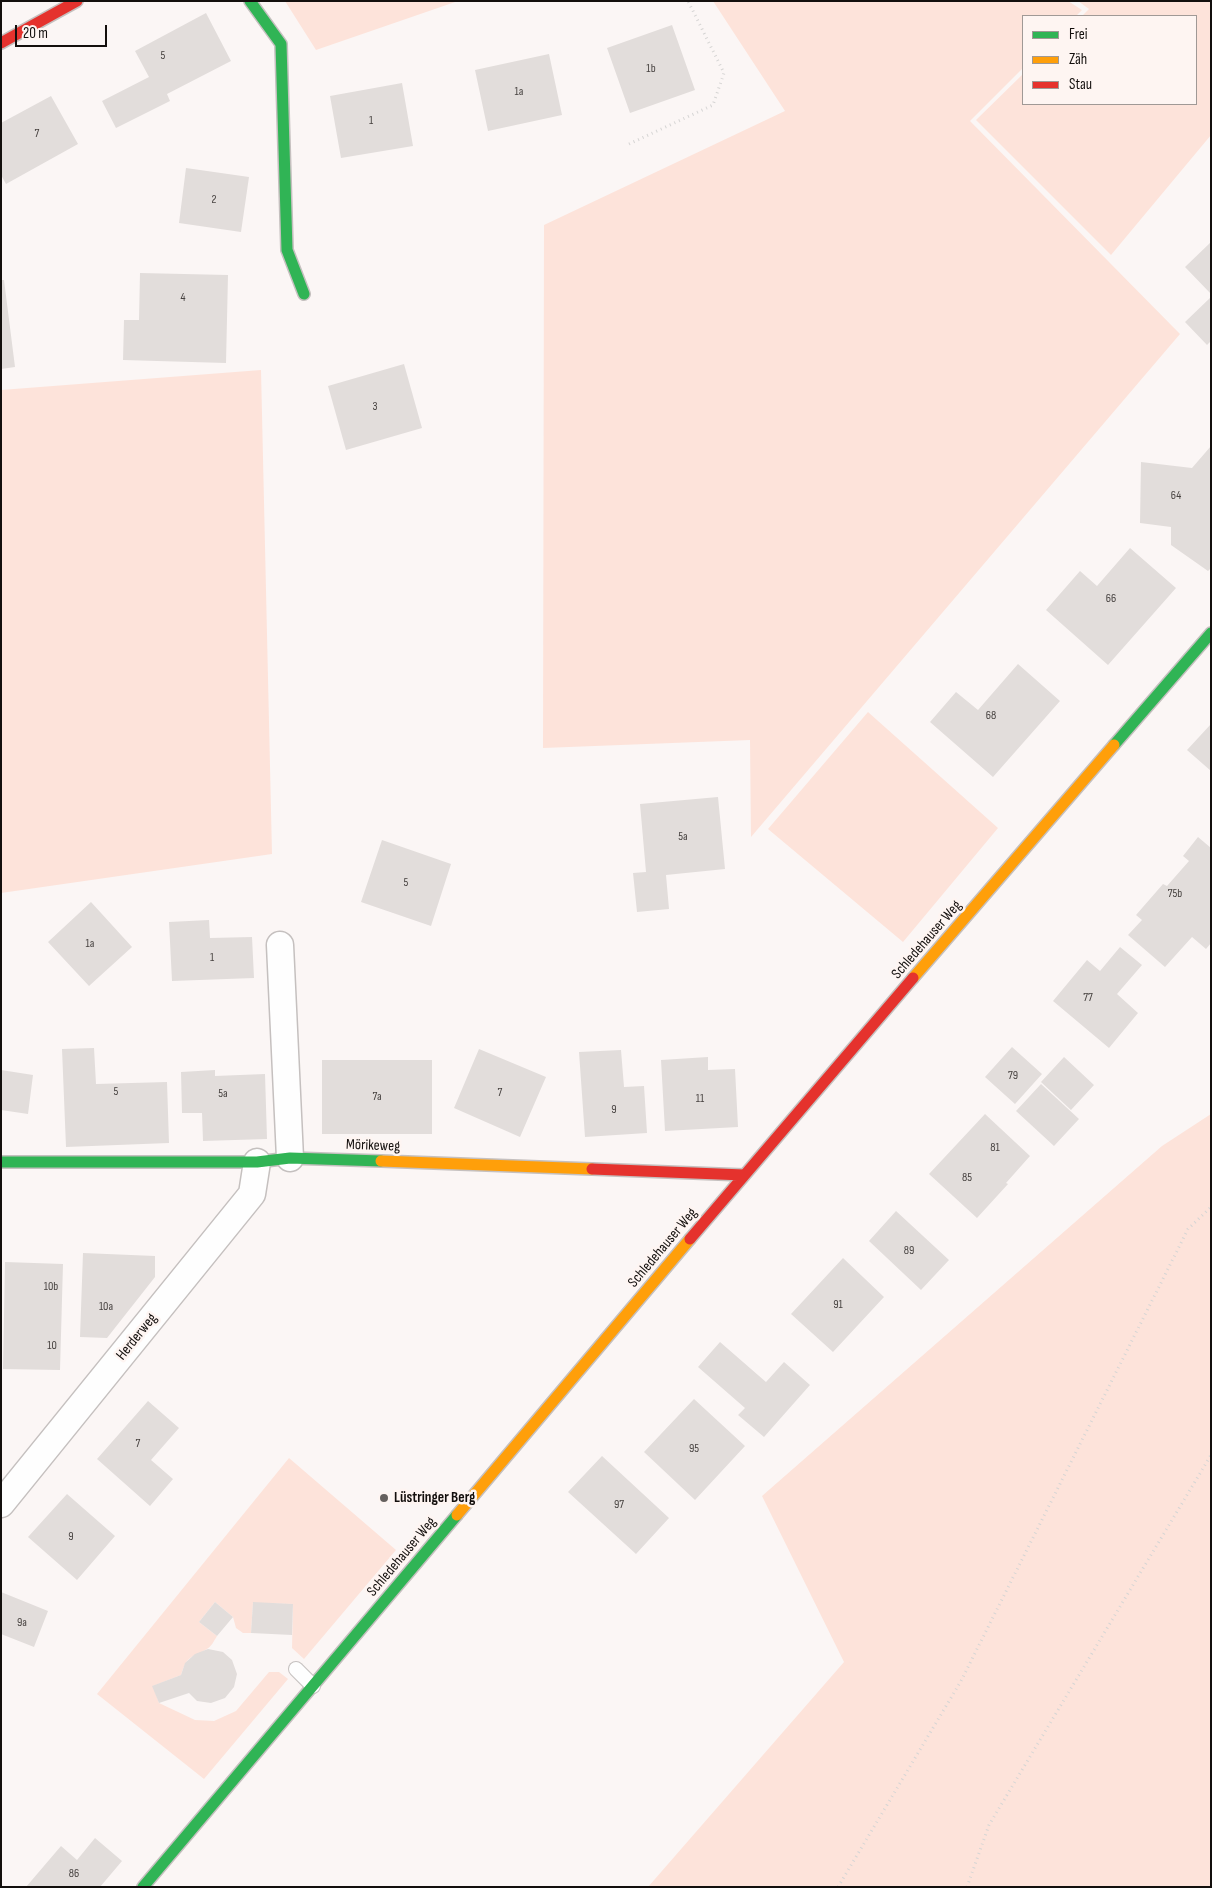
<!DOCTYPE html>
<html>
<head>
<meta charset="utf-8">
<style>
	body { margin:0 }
	#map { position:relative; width:1212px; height:1888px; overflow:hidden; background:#fbf6f5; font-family:"Sofia Sans Condensed",sans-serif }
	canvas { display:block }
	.frame { position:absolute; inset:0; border:2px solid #130f0d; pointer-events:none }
	.legend { position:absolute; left:1022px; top:15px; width:175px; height:90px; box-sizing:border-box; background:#fef5f2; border:1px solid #a09996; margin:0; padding:6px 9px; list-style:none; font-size:15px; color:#130f0d }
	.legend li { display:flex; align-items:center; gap:10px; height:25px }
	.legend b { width:25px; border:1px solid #a09996 }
	.scale { position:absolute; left:15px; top:25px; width:92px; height:22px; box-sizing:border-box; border:2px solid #130f0d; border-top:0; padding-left:6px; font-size:15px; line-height:18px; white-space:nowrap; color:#130f0d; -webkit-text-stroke:4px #fef5f2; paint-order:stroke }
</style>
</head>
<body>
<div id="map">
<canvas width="1212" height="1888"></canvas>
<div class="frame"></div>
<ul class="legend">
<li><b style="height:6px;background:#30b455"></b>Frei</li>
<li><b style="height:6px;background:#ff9f0a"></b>Zäh</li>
<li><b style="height:6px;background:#e5322d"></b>Stau</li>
</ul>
<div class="scale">20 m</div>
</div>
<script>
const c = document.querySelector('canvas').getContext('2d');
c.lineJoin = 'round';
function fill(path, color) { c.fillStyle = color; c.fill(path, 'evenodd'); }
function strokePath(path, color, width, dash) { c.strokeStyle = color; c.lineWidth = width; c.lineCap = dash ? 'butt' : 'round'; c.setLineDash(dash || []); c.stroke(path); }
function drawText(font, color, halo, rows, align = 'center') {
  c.font = font + ' "Sofia Sans Condensed",sans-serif'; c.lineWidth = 5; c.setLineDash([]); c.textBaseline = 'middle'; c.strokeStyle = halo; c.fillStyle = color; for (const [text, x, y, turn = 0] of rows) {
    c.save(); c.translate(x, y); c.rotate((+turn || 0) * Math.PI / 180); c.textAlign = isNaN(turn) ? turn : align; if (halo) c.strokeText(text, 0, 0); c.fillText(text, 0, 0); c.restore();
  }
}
const green = new Path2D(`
	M285,1H458L316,50Z
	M713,1H1068L1082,10L1076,16H1023V68L970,121L1180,334L751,837L750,740L543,748L544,225L785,111Z
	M1078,1H1211V135L1111,255L976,120L1023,74V104H1196V16H1082L1089,9Z
	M261,370L272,854L1,893V390Z
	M868,712L998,828L903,942L768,829Z
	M1211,1114V1887H648L844,1662L762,1496L1162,1146Z
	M289,1458L396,1550L304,1659L292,1648L293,1604L253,1603L251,1633H243L236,1628L233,1617L215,1602L199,1622L217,1636C214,1641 211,1647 207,1649C190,1659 188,1654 181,1675L153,1686L159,1703L195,1720L214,1721L236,1711L269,1672H279L288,1679L204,1779L97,1694Z`);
const building = new Path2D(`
	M206,13L231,61L167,94L170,101L116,128L102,101L149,77L135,51Z
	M672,25L695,90L630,113L607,48Z
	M549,54L562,115L488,131L475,70Z
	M402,83L413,146L341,158L330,96Z
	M51,96L78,144L6,184L1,175V123Z
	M186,168L249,177L241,232L179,223Z
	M1211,242V294L1185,267Z
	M140,273L228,275L226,363L123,360L124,320H139Z
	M1,280H4L15,367L1,369Z
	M1211,297V341L1207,345L1185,322Z
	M404,364L422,428L346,450L328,386Z
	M1211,446V568L1208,571L1171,545V527L1140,523L1141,462L1192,468Z
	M1130,548L1176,588L1108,665L1046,610L1080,571L1097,586Z
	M1018,664L1060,701L993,777L930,722L956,692L978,710Z
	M1211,724V771L1187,750Z
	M718,797L725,869L666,875L669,909L637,912L633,873L646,872L640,804Z
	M1198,837L1211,848V943L1206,949L1192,937L1165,967L1128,935L1142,920L1136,915L1163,884L1167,886L1189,861L1183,856Z
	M382,840L451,864L431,926L361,902Z
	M91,902L132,947L89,986L48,942Z
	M209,920L210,938L252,937L254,978L172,981L169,922Z
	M1120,947L1142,965L1117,994L1138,1013L1109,1048L1053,1001L1087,960L1100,971Z
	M1012,1047L1042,1074L1015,1104L985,1077Z
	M94,1048L96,1084L167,1082L169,1143L66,1147L62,1049Z
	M479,1049L546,1077L520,1137L454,1108Z
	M621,1050L624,1087L644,1086L647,1133L585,1137L579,1052Z
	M708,1057V1070L735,1069L738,1127L665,1131L661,1060Z
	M1064,1057L1094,1085L1071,1110L1041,1082Z
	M322,1060H432V1134H322Z
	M1,1070L33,1075L28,1114L1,1110Z
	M215,1070V1076L265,1074L267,1139L203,1141L202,1113H182L181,1072Z
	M1041,1084L1079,1119L1054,1146L1016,1111Z
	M985,1114L1030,1156L1006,1183L1008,1184L977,1218L929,1174Z
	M896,1211L949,1260L921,1290L869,1241Z
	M83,1253L155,1256V1277L107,1338L80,1337Z
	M843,1258L884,1297L833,1352L791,1314Z
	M5,1262L63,1264L60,1370L3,1369Z
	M720,1342L766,1382L784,1362L810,1385L764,1437L738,1415L745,1408L698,1367Z
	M694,1399L745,1446L695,1500L644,1452Z
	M148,1401L179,1428L151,1460L173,1479L150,1506L97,1459Z
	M602,1456L669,1518L636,1554L568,1492Z
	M67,1494L115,1536L77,1580L28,1537Z
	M1,1592L48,1611L34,1647L1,1634Z
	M215,1602L233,1617L217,1636L199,1622Z
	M253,1602L293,1604L292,1635L251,1633Z
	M208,1649L223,1652L232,1660L237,1674L234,1687L225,1698L211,1703L197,1701L189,1693L159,1703L152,1686L181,1675L185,1663L195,1654Z
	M95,1838L122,1861L100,1887H26L61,1846L77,1860Z`);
const path = new Path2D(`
	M629,144L713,105L724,73L688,1
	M838,1887L961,1681L1188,1229L1211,1207
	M967,1887L989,1825L1211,1455`);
const lane = new Path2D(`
	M296,1669L313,1686`);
const street = new Path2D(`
	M280,945L290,1158
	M1,1504L252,1194L257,1162`);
const fast = new Path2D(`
	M250,1L281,44L287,250L304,294
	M1114,745L1211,633
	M1,1162H257L290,1158L381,1161
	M143,1887L457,1515`);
const slow = new Path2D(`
	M913,978L1114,745
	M381,1161L592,1169
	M457,1515L690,1239`);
const jam = new Path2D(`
	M1,43L77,1
	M592,1169L744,1175
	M690,1239L913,978`);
const markers = [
	[384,1498,5,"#64605e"]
];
const numberNames = [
	["5",163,56],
	["1b",651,69],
	["1a",519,92],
	["1",371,121],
	["7",37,134],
	["2",214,200],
	["4",183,298],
	["3",375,407],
	["64",1176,496],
	["66",1111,599],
	["68",991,716],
	["5a",683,837],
	["5",406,883],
	["75b",1175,894],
	["1a",90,944],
	["1",212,958],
	["77",1088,998],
	["79",1013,1076],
	["5",116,1092],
	["7",500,1093],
	["5a",223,1094],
	["7a",377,1097],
	["11",700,1099],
	["9",614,1110],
	["81",995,1148],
	["85",967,1178],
	["89",909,1251],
	["10b",51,1287],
	["91",838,1305],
	["10a",106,1307],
	["10",52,1346],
	["7",138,1444],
	["95",694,1449],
	["97",619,1505],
	["9",71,1537],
	["9a",22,1623],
	["86",74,1874]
];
const streetNames = [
	["Schledehauser Weg",927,940,-49],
	["Mörikeweg",373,1146,2],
	["Schledehauser Weg",663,1248,-50],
	["Herderweg",137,1337,-51],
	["Schledehauser Weg",402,1557,-50]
];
const poiNames = [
	["Lüstringer Berg",394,1498]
];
fill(green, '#fde3da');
fill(building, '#e2dddb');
strokePath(lane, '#c5c0bf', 16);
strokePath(street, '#c5c0bf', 29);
strokePath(fast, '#c5c0bf', 14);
strokePath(slow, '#c5c0bf', 14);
strokePath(jam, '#c5c0bf', 14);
strokePath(path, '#d6d5d4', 3, [1, 4]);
strokePath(lane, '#fefefe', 14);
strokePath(street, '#fefefe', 26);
strokePath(fast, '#30b455', 11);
strokePath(slow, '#ff9f0a', 11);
strokePath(jam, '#e5322d', 11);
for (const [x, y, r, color] of markers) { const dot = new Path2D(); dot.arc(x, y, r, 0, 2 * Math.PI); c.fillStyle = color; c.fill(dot); strokePath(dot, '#fef5f2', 2); }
drawText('12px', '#474240', null, numberNames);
drawText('15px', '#130f0d', '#fef5f2', streetNames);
drawText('bold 15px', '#130f0d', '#fef5f2', poiNames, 'left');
</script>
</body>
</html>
